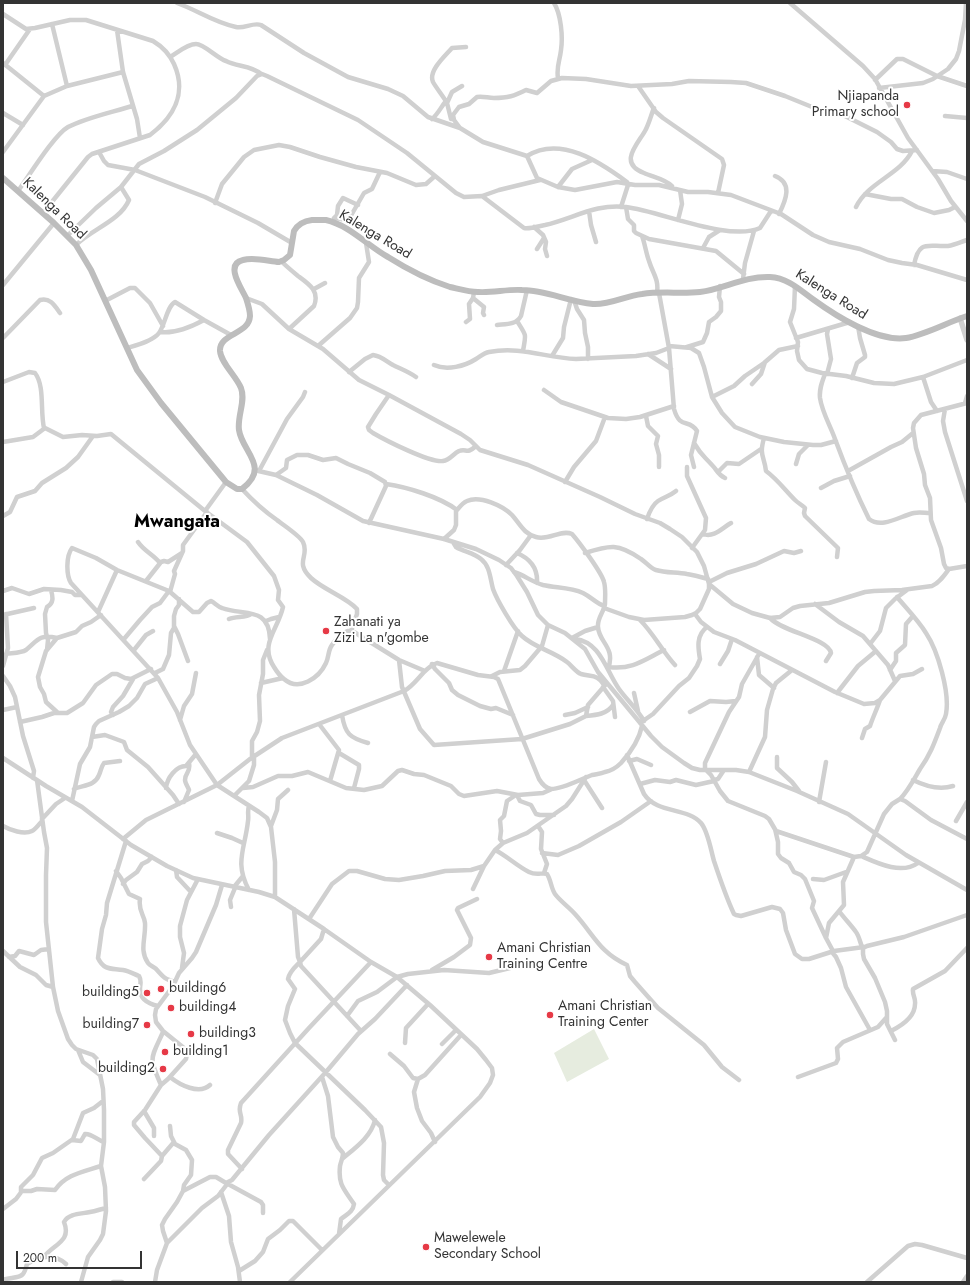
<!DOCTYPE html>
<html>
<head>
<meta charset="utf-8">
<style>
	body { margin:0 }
	#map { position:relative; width:970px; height:1285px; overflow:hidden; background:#fff; font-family:Jost,sans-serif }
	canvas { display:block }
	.frame { position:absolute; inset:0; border:4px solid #333; pointer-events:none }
	.scale { position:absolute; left:16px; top:1251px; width:126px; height:18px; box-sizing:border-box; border:2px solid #333; border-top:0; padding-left:5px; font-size:12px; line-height:14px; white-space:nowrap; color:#333; -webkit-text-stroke:3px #fff; paint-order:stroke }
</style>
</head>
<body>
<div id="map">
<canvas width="970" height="1285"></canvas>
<div class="frame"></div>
<div class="scale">200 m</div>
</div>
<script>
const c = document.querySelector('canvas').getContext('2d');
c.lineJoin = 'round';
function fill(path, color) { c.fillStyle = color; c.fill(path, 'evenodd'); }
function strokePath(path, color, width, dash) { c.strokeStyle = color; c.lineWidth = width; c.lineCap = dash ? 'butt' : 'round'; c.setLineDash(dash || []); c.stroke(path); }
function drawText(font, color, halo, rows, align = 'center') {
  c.font = font + ' Jost,sans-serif'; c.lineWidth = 4; c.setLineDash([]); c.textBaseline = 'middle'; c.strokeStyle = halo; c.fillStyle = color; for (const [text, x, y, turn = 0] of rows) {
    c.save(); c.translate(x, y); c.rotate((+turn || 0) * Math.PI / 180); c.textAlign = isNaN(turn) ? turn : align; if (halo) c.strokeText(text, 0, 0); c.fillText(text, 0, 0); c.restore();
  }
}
const green = new Path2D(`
	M594,1029L609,1059L567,1082L554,1053Z`);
const minor = new Path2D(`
	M177,3C197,10 215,23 236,27C244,29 253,22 261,25L304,53L348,77L388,89L403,96L428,117L460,128L483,142L527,156L537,178L558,187L575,190L617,182L635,185H659L688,192H708L731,195L781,214L813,235L829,242L860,249L888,260L902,263L917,265L967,280
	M554,3C561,14 563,37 561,50C560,60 556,67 558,78
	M790,3L863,66L875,79L908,138L938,179L951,201L967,221
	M3,14L26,29L35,28L70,20H86L153,41C163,47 169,53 174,64C187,93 174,117 150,135L92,154L88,157L43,213
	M52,24L67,86
	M117,30L123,72L137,119L140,138
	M170,57C177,53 187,44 196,44C204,44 217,58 226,61C237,67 251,65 261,74
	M3,63L44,96
	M5,65L30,29
	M875,80L897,59H903L937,76L967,86
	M638,86L656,112L663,118L722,159L724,165L718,193
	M879,88L923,83L933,79L948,69L956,59L959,51L965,20L966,3
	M447,103C443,96 437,89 433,82C428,71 445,56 452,48L466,47
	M654,108C651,115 649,124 645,131C637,145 618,163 644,173C653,177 665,179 672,186
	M3,113L23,125
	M945,116L967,118
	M432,119C438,114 441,107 446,101
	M451,119L447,103L452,92L462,86
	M460,128L454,120L453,115L459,107L469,104L477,97C483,96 488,98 494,98C508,98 514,96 526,90L537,93L551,81L562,78L586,79L631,86L672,84L689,81L731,82L746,83L785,96L817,109L845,116L877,132L891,142L897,149L903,151L917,150
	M3,152L44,96L67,86L123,72
	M99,152L104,161L108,165L135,170L205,197L258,223L292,243
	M527,156C560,135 600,162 627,182
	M932,171L947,172L967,179
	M775,176C793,183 786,200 779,214
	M558,187L572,169L592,160
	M18,191C29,176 54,135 68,127C85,118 113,112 132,106
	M865,194L891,199H902L917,207L934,213L949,210L955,207
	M482,196L499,190L540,180
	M215,203L222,184L244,157L254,150L279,145L290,147L320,157L356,167L387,173L416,185L426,184L435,176
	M621,207L628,185
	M626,207L628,219L634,225V231L636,233L649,239L716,251L744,274
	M856,207C868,182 900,175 912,151
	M589,211L591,225L596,242
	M334,218L337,215L338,206L343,198L358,205
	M336,218L346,220L349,219L364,193L372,189L380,172
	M678,220L682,204L680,190
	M534,227L543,235L546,242L545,249L547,256
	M67,236L96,208L121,187L139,164L164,151L197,130L236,98L257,76L262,74L267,76L358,120L407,153L456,193L464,197L482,196L524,228C531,229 539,226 545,225C572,219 597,203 626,207C660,211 729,242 760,228L771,211
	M642,236C645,244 646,253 649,261C653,274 659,279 657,293
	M76,245C92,229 120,221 129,200L121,187
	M703,248L709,237L720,230
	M537,249L544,238
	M281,261C286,266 292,271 298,276C309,284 320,291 314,306L289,329
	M914,265C919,239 928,247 948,246C955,245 961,242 967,240
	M743,279L745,263L754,231
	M3,285L54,223
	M795,286L794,309L790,322L798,342L797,351L799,360L807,369L822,373L846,376L874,383L894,384L923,377L967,360
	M314,289L325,283
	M659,293L669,348L674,409C680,430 689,418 697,431L691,455L694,467
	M246,298L262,304L289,329L323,349L359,380L389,395L461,434L470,440L480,450L528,465L600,497L635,514L660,523L670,529L682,537L697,552L704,566L709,584V589L700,609L696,613L692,615L685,617L644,620L629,617L604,608
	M473,298L484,307L483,313L484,315
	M574,300L577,309L584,320L585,333L588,347V359
	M105,301L130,288H135L150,303L163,326
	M517,321C527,337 526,333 523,351
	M466,322L470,319L469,304L473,298L474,292
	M497,325C506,324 516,325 521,316L527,290
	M160,332C175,334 191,327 204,320
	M3,338L40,300C50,297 55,306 60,313
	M796,338L850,322
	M318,346L350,318L357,308L358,302L359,278L369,262L366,243
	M669,346L691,348L699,353L704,367L712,397L722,413L735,427L760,437L784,442L813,445H821L836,441
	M687,347L703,342L707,333L709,322L716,317L721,311V302L719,297L720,286
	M127,348C137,345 153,341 159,333C165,325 167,306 175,302L204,320L231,335
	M648,354L671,369
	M552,356L563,338L564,327L571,299
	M434,365C447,371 465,366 476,359C481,356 484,353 489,352C521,346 546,358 576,359L636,356L656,353L669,348
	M349,372L365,359L373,355C381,356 386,361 393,365C401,369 409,372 416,377
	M825,374C822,382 819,389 820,398C822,412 830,425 835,439C845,466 856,493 869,519C882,529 900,516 914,513C919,512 925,513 930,513
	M827,374L831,359L827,334L828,329
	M923,377L931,402L937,411
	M852,378L857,363L865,357V355L860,338L858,326
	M3,382L29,372L35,373C45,386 40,411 44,428
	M752,384L761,374L765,362
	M544,390L561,402L608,418L626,419L640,417L674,406
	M389,395L376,414L368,427L369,430L373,433C385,440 430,463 443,461C450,460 453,454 459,451C467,448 466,455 476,446
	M712,397L734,386L745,376L764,363L779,350L798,346
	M965,403L967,396
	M967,403L921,415L914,423L913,428L916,448L924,474L925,485L930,498L931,520L941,548L944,564L946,568L949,569L967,566
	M945,409L943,421L945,432L967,501
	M646,416L648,426L658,436L656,444L659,455V467
	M764,438C759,456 764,455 766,471C777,479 785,490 795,500C798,503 802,505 805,508L804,513L805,516L838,548L837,557
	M3,442L33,437L45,428L63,437L82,435L97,436L111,434L205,511L247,542L274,576L279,590L278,600L283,607C278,630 259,644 274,667C277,672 280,676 284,679C299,692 319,678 326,663C329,657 328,650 332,645C336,639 341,633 348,631L354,632L399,660L425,671
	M694,443C701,455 703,455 712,465C717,470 718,475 725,478
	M796,464L799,454L808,445
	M687,467V476L706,518L705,530L692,548
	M254,470L276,475L317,495L363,521L444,539L476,549L499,560L511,568L517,576L527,592L538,615L548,625L565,633L585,649L598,672L651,736L662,747L684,763L692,768L700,770H736L749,772L797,791L848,814L906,855L967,890
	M259,471L287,419L303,397L305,392
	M848,471L891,447L902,442L913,433
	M718,472L727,463L739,464L761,449
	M276,475L286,468L287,460L297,455H308L323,460L336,458L348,464L370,473L385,482L386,486L369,523
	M565,482L574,467L596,441L605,417
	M386,484C407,487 440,497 457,510
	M821,488L834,481L850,476
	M242,489C253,501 264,511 277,520C283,525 299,535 303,542C310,556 294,562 311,578C324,590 346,597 357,609V614L351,631
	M205,511L226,482
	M3,516L10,512L17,497L35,491L42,483L66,468L78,457L93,436
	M647,519C649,513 652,505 658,501C664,497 670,496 676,491
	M703,534C714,538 722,528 731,523
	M444,539L454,530L456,525V511C459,508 462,503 467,501C480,495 503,506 512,515C520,524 524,534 536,537C549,541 561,529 572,534C579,542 602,573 604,582C606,589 605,597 605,604C604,612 597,618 598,627C599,643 616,647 608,669
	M138,542C144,551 154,555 160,563
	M453,542L456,547C464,552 473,552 481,559C490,566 490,578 493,589C497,600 513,628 522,636C535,648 553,651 567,662C571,665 576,672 581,674C591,677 598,674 604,685
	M517,553C531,559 538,568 537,583
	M585,553C610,545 618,543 641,559C646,562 650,568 656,570C666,573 676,572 687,574C694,575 701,577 708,579
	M506,565L520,550L531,535
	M514,572C524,575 532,582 543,585C556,588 570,587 583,593C591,597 596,603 604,606
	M146,581L161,562L164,561L168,562L182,553
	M709,582L727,573L756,564L784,551L794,553L801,551
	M709,584L733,604L752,613L770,618L780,617L793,608L800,606L829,603L865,592L874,591L902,590L932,586C939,583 944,576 949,569
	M3,591L12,588L29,594L44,589L61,590L72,592L75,595H81
	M170,592L175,574L174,571L183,551V545L207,512
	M897,597C907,609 918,620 926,633C938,651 950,693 946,714C945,720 941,723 940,728C934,744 930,755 920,769C914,779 908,791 900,799
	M815,604L839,622L863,636L888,665L895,681
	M98,612L117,570
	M695,614L701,622L714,632L735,640L835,692L864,704L875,703L880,700L900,676L913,674L922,669
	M3,615L34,608
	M770,618C781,631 829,639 831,653L826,661
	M229,619C236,616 246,618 251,614
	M640,620C654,634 662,651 675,665
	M266,621L271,619L279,617
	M174,626L178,634L188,661
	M572,638L585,631L598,627
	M124,639L140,620L152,607L160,603L169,591
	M270,639C269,606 244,616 222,608C218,607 215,603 211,601L207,603L199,612H193L169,591L117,570L96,558L72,548C66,556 66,575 71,583L158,678L177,712L190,745L217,785L259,812L267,818L271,827L275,862V897
	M575,639C601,642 606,671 619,689C627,700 637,709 644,721
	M870,644L880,631L886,608L895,599L907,590
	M47,650L48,640L46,633L45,614L47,607C54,603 53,597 51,590
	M134,650L146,635L153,631
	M6,654C12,653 21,653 26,650C38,640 39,634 57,638
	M759,654L742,684L739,697L729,712L705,763V769L711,775L720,791L728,801L765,816L769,819L776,831L854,857L861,856L867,852L884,814L892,804L900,799L905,801L931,820L967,839
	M757,657L759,675L774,688
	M399,660L402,687L420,729L434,745L522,739L570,724L586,716L588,705L607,683
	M432,664L435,669L449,683L452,690L458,695L480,706L491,709L496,708L513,715
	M720,664L728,651L732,639
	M3,666L8,648L6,614
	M609,667C632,670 644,660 664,650
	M890,670L896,661V653L905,645L906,624L913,616
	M504,671L518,631
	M155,673L163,669L169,655L171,633L174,628V616L176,609L179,605V599
	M3,676L10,686L15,697L23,736L34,771L33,778
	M492,676L500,672L520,670L525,666L542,646L548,625
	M261,683L283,678
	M603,687L613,701L615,717
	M634,693L638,711
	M837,693L858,666L876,651
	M3,710L17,707
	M57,712L46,702L44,694L40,687L38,677L46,651L57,638L76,632L82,626L91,622L101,615
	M690,712L710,701L726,702L736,701
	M113,715L111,712L113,707L123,696L133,679
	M342,715C345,734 350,738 368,743
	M565,715L575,713L588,707
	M586,716C597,715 607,714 613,705
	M180,720L184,706L192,694L196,673
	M20,722L42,717L54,713H67L83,703L96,685L112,674H117L125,678L131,679L151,669
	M640,723L653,714L679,686L689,678L697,666L700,659C698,648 696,635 707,627
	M319,724L339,750L330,781
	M92,737L105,735L124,742L127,750L148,767L173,795L179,804
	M862,738L865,729L870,726C873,717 877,709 880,700
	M339,753L359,765V769L354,788
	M627,755L644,794C657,814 687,807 701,823C708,831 711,851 714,861C720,879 726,897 734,914L736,915L741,916L772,907L780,909L783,913L786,930L795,954L802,959H809L834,951L864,947
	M777,757V768L792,782L799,791
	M3,758L46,786L82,807L131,845L167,866L193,878L259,892L275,897L324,929L371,962L397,977L430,1005L477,1049L486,1060L492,1068L493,1075L490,1083L480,1097L290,1282
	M252,758V741L257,732L260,721L259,695L263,674V660L267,650
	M629,761L637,759L651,765
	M749,772L765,737L767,710L773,689L776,683L792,670
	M37,780L44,832L47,848L46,875V922L53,987L58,1011L68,1039L72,1045L76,1049L93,1055L97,1059L103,1089L104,1110V1142L101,1166L105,1187L106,1211L103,1234L100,1240L88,1257L81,1282
	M584,780L602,808
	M714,780L718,779L724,770
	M913,780C925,786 940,790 953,786
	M640,784L655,780L670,782L676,780L696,785L714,781
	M166,788C167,778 176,766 186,766L196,754
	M243,788L253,787L278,776H292L308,772L346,788L364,790L382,786L398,771L402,770L414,774L424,775L451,786L459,794L464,796L497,791L518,795L543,793L552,789
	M74,789C83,785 95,786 99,775C101,771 101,767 104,763L120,761
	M517,795L520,801L531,805L536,814L540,815H554
	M234,796L249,781L254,765V756
	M72,801L80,764L90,747L94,727L96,724L99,721L119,712L129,706L137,698L145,684L158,678
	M184,802L189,790C188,787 185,783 185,780C185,772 191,773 189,763
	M819,802L826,762
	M249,806C247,811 249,816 248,821C245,849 234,863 249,890
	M42,819L56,804L65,798
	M956,821L967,802
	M3,826C10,830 24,835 32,831C36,829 39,824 42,821
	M271,826L277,810L278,799L288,790
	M538,826L542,832L541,849L547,864L544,873
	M775,829L778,842V854L781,858L789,863L794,872L801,875L805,879L814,901L812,908L826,938
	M217,833L232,838L243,843
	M123,839L146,820L217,785L250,759L282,738L404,691C417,684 423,668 437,663L478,675L494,677L498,679L539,779C542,784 545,788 551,789C563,789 581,779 592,775C596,774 601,774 605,772C610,771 617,767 621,763C631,752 639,740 642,726
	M126,841L107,903L106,915L102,929L98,958C104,971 112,968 123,970C129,971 134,974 139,976C142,981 140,984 140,989C140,999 149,1004 158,1006
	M503,843L500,839L501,831L500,820L504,816L507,801L516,795
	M495,850C507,856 517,866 529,872C537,876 542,872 547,874C551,880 551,888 555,894C560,901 569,907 575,914C594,935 600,953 627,965L630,976L635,982L658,1008L704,1045L722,1067L739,1080
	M542,853L558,855L579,846L621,822L651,801
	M861,856C877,863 901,875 918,863
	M176,870L177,877L191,892
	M116,871L121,878L129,894L140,899C138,911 144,914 145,923C146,938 139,950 148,963C150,966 155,967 157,970C164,978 165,979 175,982
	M813,879L824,880L846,872
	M123,884L126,880L137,872L142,864L148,861L152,857
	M234,887L243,876
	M473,889L484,866
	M231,907L230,900L235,888
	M294,909L298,957L300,962C295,967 289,972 288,979L295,989L288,1006L285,1020L290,1033L295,1043L365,1110L381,1127L384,1143L383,1175L384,1180L389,1185
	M839,911C844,918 851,925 856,932C859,936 860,942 862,947
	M309,919L332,884L349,871H357L385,879L399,880L423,876L445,871L471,870L484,866L495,850L503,843L527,833L566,806L572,799L586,777
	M324,929L321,939L300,962L301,966L361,1031
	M3,951L20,967L36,975L46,985L53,987
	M833,951L826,938L829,923L844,905L843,882L854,857
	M832,952L836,957L841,968L846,987L870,1030
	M9,957L15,956L19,951L34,955L41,950L49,949
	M182,968L184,953L180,937V926L187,900L198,879
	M432,970L454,957L470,945L471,938L457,910L458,908L477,899
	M347,1016L358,1001L377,992L397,977L408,974L444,970L489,973L510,968
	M891,1031C901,1026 915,1017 915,1004C916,998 912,995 913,989L945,971L967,948
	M895,1040L887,1024V1011L885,1002L875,978L864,959L863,954V948L867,946L904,937L967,915
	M405,1043L406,1028L428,1004
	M442,1044L456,1030
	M78,1050L83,1062L100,1075
	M390,1054L404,1066L413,1078L418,1079L425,1075L461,1035
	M170,1077C180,1085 199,1095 210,1085
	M322,1077L328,1096L333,1137L338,1147L343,1153C343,1158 341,1161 340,1166C338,1185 344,1189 354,1204C353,1212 347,1214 341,1219L339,1234
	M798,1077L836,1063L838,1059L837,1048L843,1042L878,1027L886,1018
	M418,1079L414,1092L417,1108L422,1121L431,1133L435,1142
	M161,1085C148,1056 151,1059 163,1032
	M144,1111L154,1128V1136
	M170,1126L171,1136L175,1144L186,1150L192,1160L191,1175L184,1185L183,1191
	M72,1140L81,1141L85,1134C91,1133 97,1140 104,1142
	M162,1156L174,1142
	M342,1159C355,1148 371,1137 375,1120
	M242,1169L228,1154V1150L241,1123C243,1114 237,1113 241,1103L309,1028L371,962
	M144,1179L161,1161L162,1156L145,1138L134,1125V1122L145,1110L161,1085L168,1079L186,1059L187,1054L184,1048L163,1031L156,1022L155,1015L156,1009L173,986L179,973L192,958L196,952L216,905L222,885
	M228,1184L261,1202L263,1205V1213
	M21,1192V1187L33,1175L42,1158L53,1153L73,1139L83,1113L94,1108L103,1101
	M221,1192L229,1216L231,1242L238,1267L240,1282
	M3,1209L16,1199L22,1191H31L37,1189L55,1190C66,1174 83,1172 101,1166
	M167,1243L202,1208L218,1196L228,1183
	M43,1258C53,1244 72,1242 64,1222C69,1213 82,1214 90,1212C96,1211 101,1209 106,1208
	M239,1271L255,1261L263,1252L268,1239L280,1230L289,1221H293L322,1250
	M3,1280C9,1277 19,1279 23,1274C25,1272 26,1267 27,1264C40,1256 54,1253 66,1264
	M113,1282H122
	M155,1282L157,1270L167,1243L163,1231L162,1225L165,1219L177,1202L183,1191L210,1177H216L226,1183L232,1180L269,1135L326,1072L358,1034L375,1019L407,985
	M867,1282L908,1246L915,1244L922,1245L967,1258
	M963,1282L967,1276`);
const tertiary = new Path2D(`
	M960,318L967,340`);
const secondary = new Path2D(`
	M3,178L54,223L76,245L91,270L137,370L161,403L226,482L237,489H242C271,467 242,452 239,430C237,416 246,401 241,388C236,376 221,363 220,351C219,333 249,335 250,316C250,310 248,304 246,298C242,289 224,264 243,260C254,257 268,261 279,262L284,260L290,255L294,231C298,224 304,221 312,220C317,220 322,220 326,220C349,225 368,246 388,257C407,269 428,280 450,287C459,289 469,292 478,292C493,293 507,289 522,290C546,290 569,302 593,304C610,305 625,296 642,294C661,291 681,294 700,292C724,289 744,276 770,277C788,278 800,290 814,300C836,316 877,342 906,338C925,335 948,322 967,316`);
const markers = [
	[907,105,4,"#e63946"],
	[326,631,4,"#e63946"],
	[489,957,4,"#e63946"],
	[161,989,4,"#e63946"],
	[147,993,4,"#e63946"],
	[171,1008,4,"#e63946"],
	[550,1015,4,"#e63946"],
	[147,1025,4,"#e63946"],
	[191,1034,4,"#e63946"],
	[165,1052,4,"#e63946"],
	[163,1069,4,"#e63946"],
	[426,1247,4,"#e63946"]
];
const poiNames = [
	["Njiapanda",899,97,"right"],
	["Primary school",899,113,"right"],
	["Zahanati ya",334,623],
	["Zizi La n'gombe",334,639],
	["Amani Christian",497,949],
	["Training Centre",497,965],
	["building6",169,989],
	["building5",139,993,"right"],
	["Amani Christian",558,1007],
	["Training Center",558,1023],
	["building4",179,1008],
	["building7",139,1025,"right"],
	["building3",199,1034],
	["building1",173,1052],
	["building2",155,1069,"right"],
	["Mawelewele",434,1239],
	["Secondary School",434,1255]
];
const streetNames = [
	["Kalenga Road",54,209,44],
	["Kalenga Road",375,235,31],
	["Kalenga Road",831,295,32]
];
const districtNames = [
	["Mwangata",177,523]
];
fill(green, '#e6ecdf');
strokePath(minor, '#d0d0d0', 4.5);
strokePath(tertiary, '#d0d0d0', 5.5);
strokePath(secondary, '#bdbdbd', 6);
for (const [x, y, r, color] of markers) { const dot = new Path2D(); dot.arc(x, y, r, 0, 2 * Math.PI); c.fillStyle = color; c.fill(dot); strokePath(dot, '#fff', 1.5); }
drawText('14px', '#333', '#fff', poiNames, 'left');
drawText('14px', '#333', '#fff', streetNames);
drawText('bold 18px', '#000', '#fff', districtNames);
</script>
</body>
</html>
